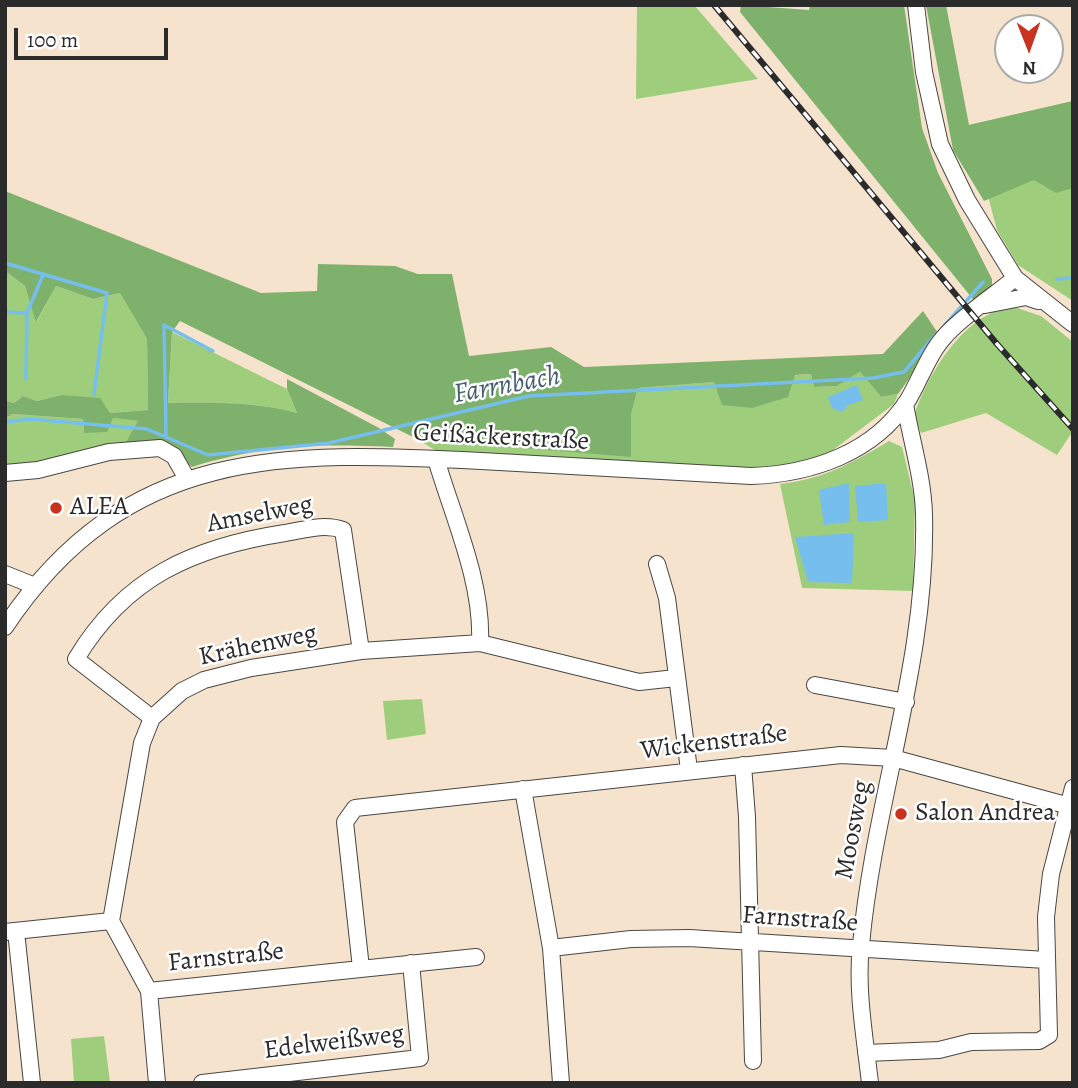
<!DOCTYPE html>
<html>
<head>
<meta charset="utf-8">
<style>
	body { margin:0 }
	#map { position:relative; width:1078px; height:1088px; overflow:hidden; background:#f6e3cd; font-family:Alegreya,serif }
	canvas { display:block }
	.frame { position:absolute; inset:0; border:7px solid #2b2b2b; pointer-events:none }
	.north { position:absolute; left:994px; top:14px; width:70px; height:70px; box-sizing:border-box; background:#fff; border:2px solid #aaa; border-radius:50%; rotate:179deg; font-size:19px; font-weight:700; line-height:28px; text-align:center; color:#2b2b2b }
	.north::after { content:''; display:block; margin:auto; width:24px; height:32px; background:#c8321e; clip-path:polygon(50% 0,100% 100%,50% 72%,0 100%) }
	.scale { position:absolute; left:14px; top:28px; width:154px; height:32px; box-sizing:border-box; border:4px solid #2b2b2b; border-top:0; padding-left:9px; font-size:21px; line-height:24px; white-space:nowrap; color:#2b2b2b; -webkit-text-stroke:5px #fff; paint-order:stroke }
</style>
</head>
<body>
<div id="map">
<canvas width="1078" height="1088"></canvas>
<div class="frame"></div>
<div class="north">N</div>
<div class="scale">100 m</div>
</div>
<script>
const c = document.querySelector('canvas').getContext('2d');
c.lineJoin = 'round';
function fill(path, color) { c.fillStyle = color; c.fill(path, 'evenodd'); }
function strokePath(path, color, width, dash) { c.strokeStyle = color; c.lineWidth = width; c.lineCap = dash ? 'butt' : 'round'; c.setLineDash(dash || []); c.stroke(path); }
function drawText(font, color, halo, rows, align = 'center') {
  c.font = font + ' Alegreya,serif'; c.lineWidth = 5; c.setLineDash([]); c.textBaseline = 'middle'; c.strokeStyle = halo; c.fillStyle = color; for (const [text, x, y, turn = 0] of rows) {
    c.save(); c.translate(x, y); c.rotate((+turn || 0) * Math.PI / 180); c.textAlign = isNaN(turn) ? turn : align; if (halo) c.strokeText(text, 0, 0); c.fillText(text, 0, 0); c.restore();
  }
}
const green = new Path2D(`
	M637,5H694L758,79L636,99Z
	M1073,101V301L1018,265L997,230L969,125Z
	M5,271L25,286L37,321L56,286L93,299L120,293L147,339L148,410L110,413L61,395L37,401L23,396L14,403L5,401Z
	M1014,307L1041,316L1073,342V431L1057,455L986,413L921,433L914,416C927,375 966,310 1014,307Z
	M172,332L287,389L297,413C259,402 208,402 168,403Z
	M860,372L881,397L898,394L894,404L829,453L796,465L764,470L438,452L417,439L631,456V415L638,388L811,374L814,387L837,386Z
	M13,414L83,419L84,433L113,418L139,421L126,442L56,460L5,467V418Z
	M889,441L902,447L915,501L913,591L802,588L780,484C821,480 854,462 889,441Z
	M422,699L426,734L387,740L383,701Z
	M104,1036L110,1082H74L71,1039Z`);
const forest = new Path2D(`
	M741,5L809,10L810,5H904L922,128L938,173L992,279V287L976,303L740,12Z
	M926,5H946L969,125L1073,101V188L1056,193L1034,180L984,201L953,150Z
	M5,191L261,293L317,291L318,264L395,266L418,274H452L469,356L551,347L584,367L883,354L923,311L940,336L898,394L881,397L860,372L837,386L814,387L811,374L795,375L788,397L752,408L722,405L714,382L638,388L631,415V457L417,439L180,321L172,332L168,403C208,402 259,402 297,413L287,389V379L379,428L395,439L393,447C317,444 267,444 192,467L162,442H126L138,421L113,418L107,432L84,433L83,419L13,414L5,418V401L14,403L23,396L37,401L61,395L100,398L110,413L148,410L147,339L120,293L93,299L56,286L36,322L25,286L5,271Z`);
const water = new Path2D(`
	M857,385L863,400L848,405L842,412L832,408L828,397Z
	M849,483L850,522L824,525L819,490Z
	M886,483L888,520L858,522L855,486Z
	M854,533L852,583L808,582L795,537Z`);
const stream = new Path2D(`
	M5,263L107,293L94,394
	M1057,279L1073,278
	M5,312L27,313
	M945,325L983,282
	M26,379L27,313L43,275
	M5,422L30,419L147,429L208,455L329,443L529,396L873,378L904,372L937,333
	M166,437L164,325L213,351`);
const minor = new Path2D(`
	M916,5L924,72L940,144L967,200L1015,278L1073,324
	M985,305L1026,297L1038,301
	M436,459C453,517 483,582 480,643
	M5,473L38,470L109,452L160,448L174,456L187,479
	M657,564L667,598L689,770
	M5,574L35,586
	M5,627C126,445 285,451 481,461C571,466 661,471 751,476C811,474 874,453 908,400C920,380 929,353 945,336C961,317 995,295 1015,278
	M815,685L906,702
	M152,718L76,659C125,577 194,547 285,533C303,530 324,523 343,530L361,651
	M743,765L747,817L753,1061
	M523,789L551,948L561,1083
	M16,931L32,1083
	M5,932L111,921
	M551,948L631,939L689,938L1046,960
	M361,968L345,822L355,808L841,755L893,758L1073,807
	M149,991L476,957
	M866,1053L939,1050L971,1042L1039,1041L1049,1035L1046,917L1051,874L1073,788
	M157,1083L149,991L111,921L142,743L152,718L182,691L204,680L251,668L361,651L480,643L639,682L676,678
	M202,1083L420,1058L411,963
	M870,1083C865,1038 856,990 861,945C874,800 928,661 924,514C923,477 911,440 905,404`);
const rail = new Path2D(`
	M714,5L997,344L1073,429`);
const markers = [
	[56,508,7,"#c8321e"],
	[901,814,7,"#c8321e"]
];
const streetNames = [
	["Geißäckerstraße",501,438,3],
	["Amselweg",260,515,-11],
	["Krähenweg",258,646,-12],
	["Wickenstraße",714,743,-7],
	["Moosweg",854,830,-79],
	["Farnstraße",800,920,4],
	["Farnstraße",226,958,-6],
	["Edelweißweg",334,1043,-7]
];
const poiNames = [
	["ALEA",70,508],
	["Salon Andrea",915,814]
];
const waterNames = [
	["Farrnbach",507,386,-10]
];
fill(green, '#9ece7c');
fill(forest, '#7eb16c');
fill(water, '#75beed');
strokePath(stream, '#75beed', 3.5);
strokePath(minor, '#494743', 18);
strokePath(minor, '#fff', 16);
strokePath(rail, '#2b2b2b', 6);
strokePath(rail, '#fff', 3.5, [10]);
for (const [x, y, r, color] of markers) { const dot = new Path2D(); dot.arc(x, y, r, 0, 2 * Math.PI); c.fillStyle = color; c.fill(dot); strokePath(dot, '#fff', 2.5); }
drawText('26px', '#2b2b2b', '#fff', streetNames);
drawText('26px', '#2b2b2b', '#fff', poiNames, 'left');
drawText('italic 28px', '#455e6f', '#fff', waterNames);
</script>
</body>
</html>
